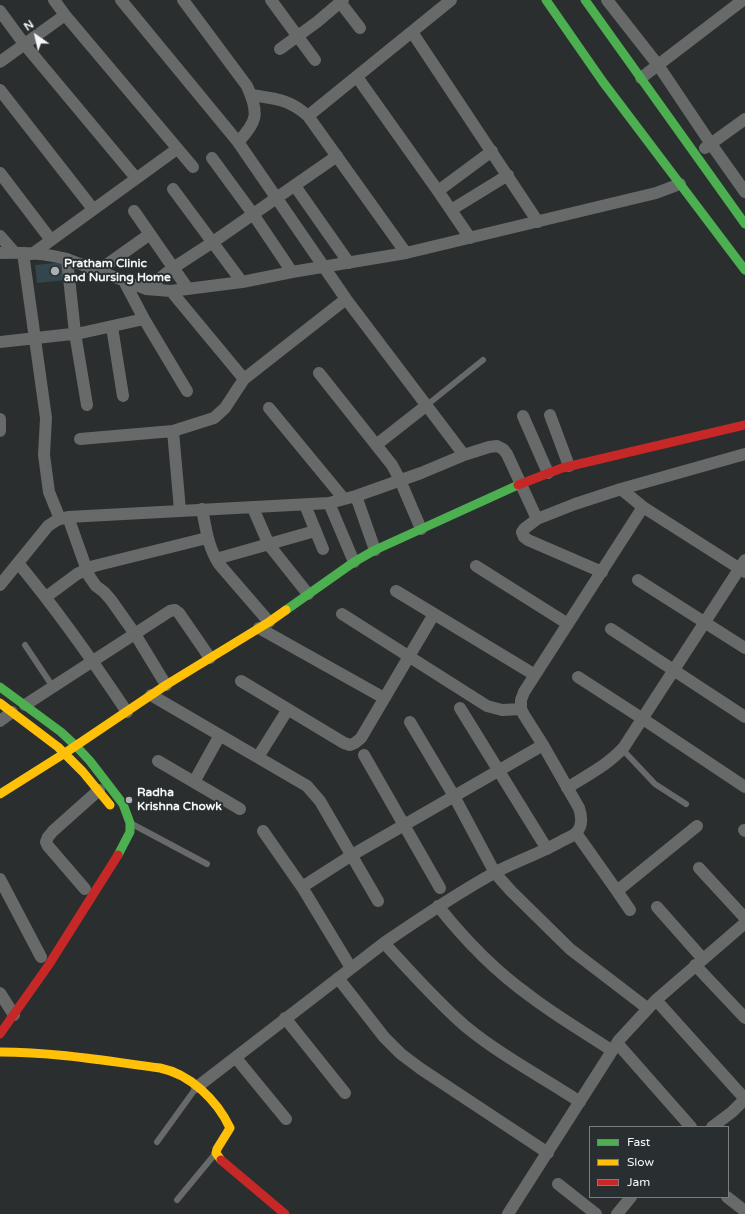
<!DOCTYPE html>
<html>
<head>
<meta charset="utf-8">
<style>
	body { margin:0 }
	#map { position:relative; width:745px; height:1214px; overflow:hidden; background:#2a2e2f; font-family:"Varela Round",sans-serif }
	canvas { display:block }
	.legend { position:absolute; left:589px; top:1126px; width:140px; height:72px; box-sizing:border-box; background:#292f30; border:1px solid #797f7f; margin:0; padding:5px 7px; list-style:none; font-size:12px; color:#f2f6f6 }
	.legend li { display:flex; align-items:center; gap:8px; height:20px }
	.legend b { width:20px; border:1px solid #797f7f }
	.north { position:absolute; left:16px; top:16px; width:40px; height:40px; -webkit-text-stroke:3px #292f30; paint-order:stroke; rotate:326deg; font-size:11px; font-weight:700; line-height:16px; text-align:center; color:#f2f6f6 }
	.north::after { content:''; display:block; margin:auto; width:14px; height:18px; background:#f2f6f6; clip-path:polygon(50% 0,100% 100%,50% 72%,0 100%) }
</style>
</head>
<body>
<div id="map">
<canvas width="745" height="1214"></canvas>
<ul class="legend">
<li><b style="height:5px;background:#4caf50"></b>Fast</li>
<li><b style="height:5px;background:#ffc107"></b>Slow</li>
<li><b style="height:5px;background:#c62828"></b>Jam</li>
</ul>
<div class="north">N</div>
</div>
<script>
const c = document.querySelector('canvas').getContext('2d');
c.lineJoin = 'round';
function fill(path, color) { c.fillStyle = color; c.fill(path, 'evenodd'); }
function strokePath(path, color, width, dash) { c.strokeStyle = color; c.lineWidth = width; c.lineCap = dash ? 'butt' : 'round'; c.setLineDash(dash || []); c.stroke(path); }
function drawText(font, color, halo, rows, align = 'center') {
  c.font = font + ' "Varela Round",sans-serif'; c.lineWidth = 4; c.setLineDash([]); c.textBaseline = 'middle'; c.strokeStyle = halo; c.fillStyle = color; for (const [text, x, y, turn = 0] of rows) {
    c.save(); c.translate(x, y); c.rotate((+turn || 0) * Math.PI / 180); c.textAlign = isNaN(turn) ? turn : align; if (halo) c.strokeText(text, 0, 0); c.fillText(text, 0, 0); c.restore();
  }
}
const building = new Path2D(`
	M64,262L66,280L37,283L35,265Z`);
const lane = new Path2D(`
	M427,405L483,360
	M25,645L53,687
	M622,749L655,784L686,804
	M132,824L207,864
	M157,1142L196,1088
	M177,1200L215,1154`);
const street = new Path2D(`
	M54,0L65,15
	M121,0L238,142L346,299L464,455
	M183,0L247,86C259,113 258,121 238,142
	M271,0L315,60
	M607,0L658,65L711,144L745,192
	M340,2L360,28
	M0,11L25,45L136,178
	M412,32L538,222
	M280,49L317,22L343,0
	M0,62L65,15L193,167
	M357,77L438,191L470,238
	M641,78L743,0
	M0,90L93,209
	M251,95C276,99 289,99 308,116L406,253
	M308,116L451,0
	M705,148L745,119
	M212,158L253,214L292,272
	M0,173L51,240
	M295,186L349,263
	M173,189L242,282
	M438,191L492,151
	M451,210L508,175
	M134,211L188,289
	M0,236L14,252
	M0,253C22,252 46,253 67,259L146,289L171,291L242,282L292,272L406,253L656,193L680,184
	M23,253L46,418L44,455L49,492L60,519
	M32,254L177,149
	M67,259L75,333L87,405
	M98,271L150,234
	M124,281L144,319L187,391
	M146,289L173,268L213,242L337,156
	M171,291L244,379
	M112,327L123,396
	M0,342L81,333L144,319
	M319,373L392,465L400,480L421,529
	M269,408L344,499
	M550,415L569,466
	M523,416L548,473
	M0,419V431
	M173,431L180,510
	M80,439L173,431L214,418L225,408L244,379L346,299
	M376,445L427,405
	M621,489L643,507L745,572
	M356,496L375,550
	M329,503L354,562
	M305,505L323,549
	M253,508L269,545L308,594
	M202,509C206,529 208,547 219,564L269,622
	M68,517L89,576L96,586L104,592L111,600L135,634L166,685
	M216,559L315,531
	M18,563C58,611 93,661 127,712
	M476,566L568,624
	M602,572L528,540L524,537L522,532L524,529L537,519L575,504L621,489L745,454
	M638,580L745,648
	M0,585L48,526L57,520L68,517L329,503L356,496L421,473L464,455L489,447L497,446L503,449L507,454L537,519
	M396,591L535,675
	M46,597L77,574L94,566L207,538
	M342,614L487,706L502,710L521,709
	M259,628L384,698
	M611,629L745,717
	M578,677L643,719L745,787
	M241,681L344,743L350,745L355,743L361,738L434,614
	M151,695L307,786L320,801L378,901
	M25,705L170,611L175,610L179,613L210,658
	M460,708L547,849
	M0,721L12,712
	M410,722L454,796L495,873L511,891L570,949L647,1008
	M364,755L440,888
	M258,757L288,709
	M158,761L240,809
	M194,782L220,735
	M567,788C587,775 608,765 624,747L745,560
	M744,830L745,831
	M263,831L302,887L351,968
	M576,833L617,891L697,826
	M699,868L745,918
	M0,879L41,957
	M302,887L352,855L543,745
	M85,889L48,846L46,842L48,837L53,831L99,790
	M617,891L630,910
	M438,906C465,940 495,971 530,996C556,1016 584,1032 611,1050
	M657,907L703,959
	M384,943C410,971 436,1001 465,1026C500,1055 542,1077 580,1102
	M695,965L745,1018
	M338,978L384,1037L401,1054L421,1069L548,1153
	M0,993L14,1015
	M656,1000L745,1099
	M285,1018L345,1093
	M617,1043L691,1127
	M236,1058L286,1119
	M197,1087L384,943C419,919 456,894 494,873C515,862 538,854 560,842C564,839 572,837 576,833C583,826 582,817 579,808L543,745L524,715L521,709V700L524,692L643,507
	M712,1127L732,1112L745,1099
	M558,1184L596,1214
	M727,1197L745,1211
	M508,1214L619,1040L656,1000L745,923
	M617,1214L631,1197`);
const fast = new Path2D(`
	M546,0L603,82L745,270
	M585,0L745,224
	M286,610L354,562L375,550L518,485
	M0,687L61,732L76,746L90,761L123,804L130,823V832L118,855`);
const slow = new Path2D(`
	M0,703L58,747L83,772L110,805
	M0,794L65,753L166,685L269,622L286,610
	M0,1052C54,1052 107,1061 160,1068C190,1074 217,1100 230,1128L217,1149L216,1153L221,1160`);
const jam = new Path2D(`
	M518,485L562,468L745,425
	M0,1034L48,966L118,855
	M221,1160L285,1214`);
const markers = [
	[55,271,5,"#acb0b0"],
	[129,800,4,"#acb0b0"]
];
const poiNames = [
	["Pratham Clinic",64,264],
	["and Nursing Home",64,278],
	["Radha",137,793],
	["Krishna Chowk",137,807]
];
fill(building, '#34464d');
strokePath(lane, '#686a6a', 6);
strokePath(street, '#686a6a', 12);
strokePath(fast, '#4caf50', 9);
strokePath(slow, '#ffc107', 9);
strokePath(jam, '#c62828', 9);
for (const [x, y, r, color] of markers) { const dot = new Path2D(); dot.arc(x, y, r, 0, 2 * Math.PI); c.fillStyle = color; c.fill(dot); strokePath(dot, '#292f30', 1.5); }
drawText('bold 12px', '#f2f6f6', '#292f30', poiNames, 'left');
</script>
</body>
</html>
